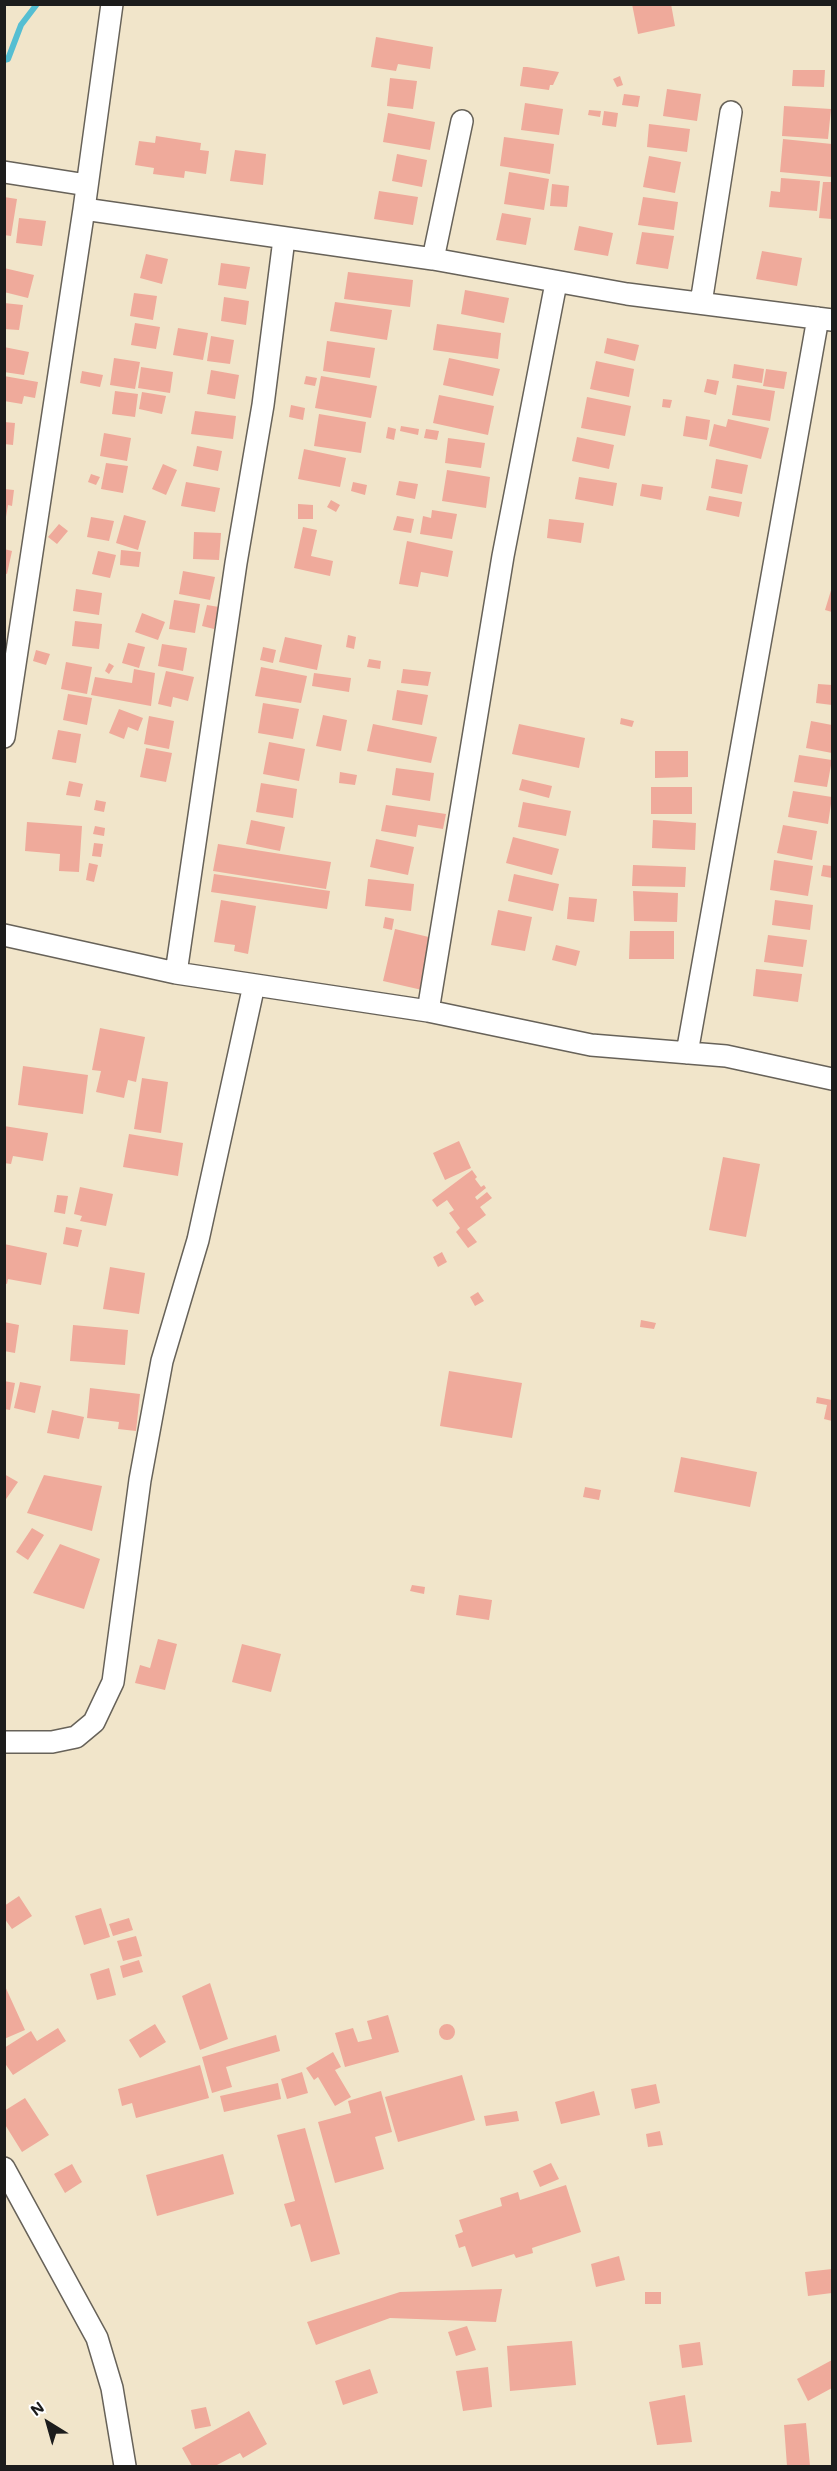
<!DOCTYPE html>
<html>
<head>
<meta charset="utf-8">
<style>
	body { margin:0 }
	#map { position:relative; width:837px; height:2471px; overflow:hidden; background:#f1e5ca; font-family:Mali,sans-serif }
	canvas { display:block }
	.frame { position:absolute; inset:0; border:6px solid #1c1c1c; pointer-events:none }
	.north { position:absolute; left:18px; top:2393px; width:60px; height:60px; -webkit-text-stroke:4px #fff; paint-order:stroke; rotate:323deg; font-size:16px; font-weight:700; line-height:24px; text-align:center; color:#1c1c1c }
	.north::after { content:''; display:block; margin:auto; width:21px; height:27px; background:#1c1c1c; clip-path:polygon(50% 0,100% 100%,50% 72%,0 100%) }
</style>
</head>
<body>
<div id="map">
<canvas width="837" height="2471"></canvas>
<div class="frame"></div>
<div class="north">N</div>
</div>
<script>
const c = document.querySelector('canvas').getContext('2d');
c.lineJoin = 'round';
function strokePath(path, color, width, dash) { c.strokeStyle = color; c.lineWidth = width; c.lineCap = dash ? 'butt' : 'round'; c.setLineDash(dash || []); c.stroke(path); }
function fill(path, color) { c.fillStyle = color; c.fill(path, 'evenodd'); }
const stream = new Path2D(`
	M4,60L8,59L21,25L37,4`);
const building = new Path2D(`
	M632,4H671L675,26L638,34Z
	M376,37L433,47L430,69L398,64L396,71L371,67Z
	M523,67H527L559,72L553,85H550L549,90L520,86Z
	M793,70H825L824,87L792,86Z
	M620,76L623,85L617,87L613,79Z
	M390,78L417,81L413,109L387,106Z
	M667,89L701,94L697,121L663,116Z
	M624,94L640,96L638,107L622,105Z
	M525,103L563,109L559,135L521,130Z
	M784,106L831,109L828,139L782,136Z
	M589,110L601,111L600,117L588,115Z
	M604,111L618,113L616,127L602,125Z
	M388,113L435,122L430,150L383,142Z
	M649,124L690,129L687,152L647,147Z
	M156,136L201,143L200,150L209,151L206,174L185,171L184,178L153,174L154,168L135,165L139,141L155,143Z
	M504,137L554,144L550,174L500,166Z
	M783,139L832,144V177L780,172Z
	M235,150L266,154L263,185L230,181Z
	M397,154L427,160L422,187L392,181Z
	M649,156L681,162L675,193L643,187Z
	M509,172L549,179L544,210L504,204Z
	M781,178L820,181L817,211L769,207L771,191L780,192Z
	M823,182H832V219L819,218Z
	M552,184L569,186L567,207L550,206Z
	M379,191L418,197L413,225L374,219Z
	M4,197L17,199L11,236L4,235Z
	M643,197L678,202L674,230L638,225Z
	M502,213L531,218L526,245L496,240Z
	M19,218L46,221L42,246L16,243Z
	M579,226L613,233L608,256L574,250Z
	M642,232L674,236L668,269L636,264Z
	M762,251L802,258L797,286L756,279Z
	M146,254L168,259L162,284L140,278Z
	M221,263L250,267L246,289L218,285Z
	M4,268L34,275L28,298L4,292Z
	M348,272L413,280L410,307L344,299Z
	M465,290L509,298L504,323L461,314Z
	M134,293L157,296L153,320L130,316Z
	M224,297L249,301L246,325L221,321Z
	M335,302L392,310L387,340L330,331Z
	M4,303L23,305L19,330L4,329Z
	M135,323L160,327L156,349L131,345Z
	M437,324L501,333L498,359L433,350Z
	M178,328L208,333L203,360L173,355Z
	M211,336L234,340L230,364L207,361Z
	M607,338L639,345L635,361L604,353Z
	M327,341L375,348L370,378L323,371Z
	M4,347L29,352L24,375L4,372Z
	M114,358L140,362L135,389L110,385Z
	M449,358L500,369L493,396L443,385Z
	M596,361L634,369L629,397L590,389Z
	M734,364L764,369L762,383L732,378Z
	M141,367L173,372L170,393L138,388Z
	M766,369L787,372L784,389L763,386Z
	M211,370L239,375L235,399L207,394Z
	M82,371L103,375L100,387L80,383Z
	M4,376L38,382L35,398L24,396L22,404L4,401Z
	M306,376L317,378L315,386L304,384Z
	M321,376L377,386L371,418L315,408Z
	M707,379L719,381L716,395L704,392Z
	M737,385L775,391L770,421L732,415Z
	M115,391L138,394L135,417L112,414Z
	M142,392L166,396L162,414L139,409Z
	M439,395L494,406L488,435L433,423Z
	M587,397L631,406L625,436L581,428Z
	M663,399L672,400L670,408L662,407Z
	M291,405L305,408L303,420L289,417Z
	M195,411L236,416L233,439L191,434Z
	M319,414L366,422L361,453L314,446Z
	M686,416L710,420L707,440L683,436Z
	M728,419L769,428L761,459L709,446L714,424L726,427Z
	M4,422L15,423L13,445L4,444Z
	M401,426L419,429L418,435L400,431Z
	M388,427L396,429L394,440L386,438Z
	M426,429L439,431L437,440L424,438Z
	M104,433L131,438L127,461L100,456Z
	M577,437L614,445L609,469L572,461Z
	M448,438L485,443L481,468L445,463Z
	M197,446L222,451L218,471L193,466Z
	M304,449L346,458L340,487L298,479Z
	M716,459L748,465L742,494L711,488Z
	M106,463L128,466L123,493L101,489Z
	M163,464L177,470L166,495L152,489Z
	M447,470L490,477L486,508L442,501Z
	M91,474L100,477L96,485L88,482Z
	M579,477L617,483L613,506L575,499Z
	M399,481L418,484L415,499L396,495Z
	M186,482L220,488L215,512L181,506Z
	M353,482L367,485L365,495L351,491Z
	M642,484L663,487L661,500L640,496Z
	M4,489L14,490L12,506L8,505L6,517Z
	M709,496L742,502L739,517L706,510Z
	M331,500L340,505L336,512L327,507Z
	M298,504L313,505V519H298Z
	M432,510L457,514L452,539L420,534L423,516L431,518Z
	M124,515L146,521L138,550L116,543Z
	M397,516L414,519L411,533L393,530Z
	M91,517L114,521L109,541L87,537Z
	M549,519L584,523L581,543L547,538Z
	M59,524L68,531L57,544L48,537Z
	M303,527L317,530L311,556L333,561L330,576L294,568Z
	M194,532L221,533L219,560L193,559Z
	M407,541L453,551L448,577L421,572L418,587L399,584Z
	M4,549L12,551L7,574L4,573Z
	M121,550L141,552L139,567L120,565Z
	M98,551L116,555L110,578L92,574Z
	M183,571L215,577L210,600L179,594Z
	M832,587V612L825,610Z
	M76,589L102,593L99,615L73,611Z
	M174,600L200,604L195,633L169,629Z
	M207,605L219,607L214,629L202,626Z
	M142,613L165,622L158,640L135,632Z
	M75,621L102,624L99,649L72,646Z
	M348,635L356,637L354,649L346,647Z
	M285,637L322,645L317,670L279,662Z
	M128,643L145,647L139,668L122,663Z
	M162,644L187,648L183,671L158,666Z
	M263,647L276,650L273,663L260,660Z
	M36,650L50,654L46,665L33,661Z
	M369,659L381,661L380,669L367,667Z
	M66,662L92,667L87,694L61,689Z
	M109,663L114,666L109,674L105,671Z
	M261,667L307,676L301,703L255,696Z
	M134,669L155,673L151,706L91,695L95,677L132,683Z
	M403,669L431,672L428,686L401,683Z
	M166,671L194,677L188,701L173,697L171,707L158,704Z
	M314,673L351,678L349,692L312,686Z
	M818,684L832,685V705L816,703Z
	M397,690L428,695L422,725L392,720Z
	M68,694L92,698L87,725L63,720Z
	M263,703L299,709L293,739L258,733Z
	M119,709L143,718L138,731L128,727L124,739L109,733Z
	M323,715L347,720L341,751L316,746Z
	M149,716L174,721L169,749L144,744Z
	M621,718L634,721L632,727L620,724Z
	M811,721L832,725V753L806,748Z
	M373,724L437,737L431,763L367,751Z
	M519,724L585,738L579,768L512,754Z
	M58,730L81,734L76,763L52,759Z
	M269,742L305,749L299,781L263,774Z
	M146,748L172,753L166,782L140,777Z
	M655,751H688V777L655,778Z
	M799,755L832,760L827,787L794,782Z
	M396,768L434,773L430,801L392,795Z
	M340,772L357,775L355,785L339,783Z
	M522,779L552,786L549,798L519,790Z
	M69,781L83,784L80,797L66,795Z
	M261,783L297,789L293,818L256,812Z
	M651,787H692V814H651Z
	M793,791L832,797L828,824L788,817Z
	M96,800L106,802L104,812L94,810Z
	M523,802L571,811L566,836L518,827Z
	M386,805L446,814L443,829L418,825L416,837L381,831Z
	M251,820L285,827L280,851L246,844Z
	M653,820L696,823L695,850L652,848Z
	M27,822L82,826L79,872L59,871L60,854L25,851Z
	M783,825L817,831L812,860L777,853Z
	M95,826L105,828L104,836L93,834Z
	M513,837L559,849L552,875L506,863Z
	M376,839L414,847L408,875L370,867Z
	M94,843L103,844L101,857L92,856Z
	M218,844L331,862L326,889L213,871Z
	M774,860L813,866L808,896L770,890Z
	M89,863L98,865L94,882L86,880Z
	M633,865L686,867L685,887L632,886Z
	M823,865L832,866V878L821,876Z
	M214,874L330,891L327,909L211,892Z
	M514,874L559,884L553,911L508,901Z
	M368,879L414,884L411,911L365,906Z
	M633,891L678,893L677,922L634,921Z
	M569,897L597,899L594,922L567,919Z
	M221,900L256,906L248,954L234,951L235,945L214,942Z
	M775,900L813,905L810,930L772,925Z
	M498,910L532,917L525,951L491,945Z
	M385,917L394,919L392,930L383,928Z
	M395,929L433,938L422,990L383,981Z
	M630,931H674V959H629Z
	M768,935L807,940L803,967L764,962Z
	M556,945L580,951L576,966L552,960Z
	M756,969L802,974L798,1002L753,996Z
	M100,1028L145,1037L136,1082L128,1080L124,1098L96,1092L101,1071L92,1070Z
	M23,1066L88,1075L83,1114L18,1105Z
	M142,1078L168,1082L161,1133L134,1129Z
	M4,1126L48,1133L43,1161L13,1156L11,1164L4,1163Z
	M129,1134L183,1143L178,1176L123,1167Z
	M459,1141L471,1168L445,1180L433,1153Z
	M723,1157L760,1164L746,1237L709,1230Z
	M472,1170L477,1177L475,1179L481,1187L484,1185L486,1188L475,1197L477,1200L487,1192L492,1198L480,1207L486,1215L467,1229L477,1242L468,1248L456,1232L460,1228L449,1213L454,1210L447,1200L437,1207L432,1200Z
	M80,1187L113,1194L106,1226L80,1221L82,1216L74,1214Z
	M57,1195L68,1196L65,1214L54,1212Z
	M66,1227L82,1230L78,1247L63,1244Z
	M4,1244L47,1253L41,1285L8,1279L7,1284L4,1283Z
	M442,1252L447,1262L438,1267L433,1257Z
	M110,1267L145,1273L139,1314L103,1309Z
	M478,1292L484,1301L475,1306L470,1297Z
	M641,1320L656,1323L654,1329L640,1327Z
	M4,1322L19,1325L15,1353L4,1351Z
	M73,1325L128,1330L125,1365L70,1361Z
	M449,1371L522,1383L512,1438L440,1426Z
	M4,1381L15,1383L10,1410L4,1409Z
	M20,1382L41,1386L35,1413L14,1408Z
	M90,1388L140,1394L136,1431L118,1429L119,1422L87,1418Z
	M817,1397L832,1400V1421L824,1419L827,1405L816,1403Z
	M52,1410L84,1417L79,1439L47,1433Z
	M681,1457L757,1472L750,1507L674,1492Z
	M4,1474L18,1482L4,1502Z
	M44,1475L102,1486L92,1531L27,1513Z
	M585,1487L601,1490L599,1500L583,1497Z
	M32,1528L44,1535L28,1560L16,1552Z
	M60,1544L100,1559L84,1609L33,1593Z
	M412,1585L425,1587L424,1594L410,1591Z
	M459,1595L492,1600L489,1620L456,1615Z
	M158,1639L177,1644L165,1690L135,1683L140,1665L150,1668Z
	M242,1644L281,1654L271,1692L232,1682Z
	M19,1896L32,1916L12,1929L4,1918V1906Z
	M101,1908L110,1937L84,1945L75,1916Z
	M129,1918L133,1930L113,1936L109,1924Z
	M136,1936L142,1956L123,1961L117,1941Z
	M139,1960L143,1972L123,1978L120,1966Z
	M109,1968L116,1995L97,2000L90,1974Z
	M210,1983L228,2039L200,2050L182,1996Z
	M4,1984L25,2030L4,2039Z
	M388,2015L399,2052L345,2067L335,2033L353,2028L358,2042L372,2039L367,2021Z
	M155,2024L166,2042L140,2058L129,2040Z
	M439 2032a8 8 0 1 1 16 0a8 8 0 1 1-16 0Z
	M58,2028L66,2041L13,2075L4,2062V2048L31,2031L37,2041Z
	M276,2035L280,2051L226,2067L232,2087L212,2093L202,2057Z
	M333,2052L341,2067L335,2070L351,2097L335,2106L318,2077L314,2080L306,2068Z
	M200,2065L209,2098L136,2118L132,2103L122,2106L118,2089Z
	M302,2072L308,2093L287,2099L281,2079Z
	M462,2075L475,2120L398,2142L385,2097Z
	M278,2083L281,2099L224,2112L220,2096Z
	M656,2084L660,2103L635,2109L631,2089Z
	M381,2091L392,2132L375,2137L384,2169L335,2183L318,2122L351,2113L348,2101Z
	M594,2091L600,2115L561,2124L555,2102Z
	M25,2098L49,2135L22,2152L4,2123V2111Z
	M517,2111L519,2121L486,2126L484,2116Z
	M305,2128L340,2254L311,2262L300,2224L291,2227L284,2204L295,2201L277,2135Z
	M660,2131L663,2145L648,2147L646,2134Z
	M223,2154L234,2194L157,2216L146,2175Z
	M551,2163L559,2179L540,2187L533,2171Z
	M72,2164L82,2182L65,2193L54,2174Z
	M566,2185L581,2232L532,2248L533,2253L516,2258L514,2254L472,2267L465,2246L459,2248L455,2235L463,2232L459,2220L502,2206L500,2198L518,2192L520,2200Z
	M619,2256L625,2280L596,2287L591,2264Z
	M832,2269V2293L808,2296L805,2272Z
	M502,2289L496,2322L390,2318L316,2345L307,2322L400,2292Z
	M645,2292H661V2304H645Z
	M467,2326L476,2350L456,2356L448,2332Z
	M572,2341L576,2385L510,2391L507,2346Z
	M700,2342L703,2365L682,2368L679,2345Z
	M832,2360V2388L808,2401L797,2379Z
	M488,2367L492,2407L463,2411L456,2371Z
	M370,2369L378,2393L343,2405L335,2381Z
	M685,2395L692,2442L657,2445L649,2402Z
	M206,2407L211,2426L195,2429L191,2410Z
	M249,2411L267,2444L243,2458L240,2453L215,2466H192L182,2448Z
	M806,2423L810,2466H787L784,2425Z`);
const minor = new Path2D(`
	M4,172L87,185
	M84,209L112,4
	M433,259L462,121
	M701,303L731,112
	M4,737L84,209L433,259L627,294L832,320
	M4,935L176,973L428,1011L591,1045L726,1056L832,1079
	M176,973L236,563L263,405L284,239
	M428,1011L503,556L556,283
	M687,1053L818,318
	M4,1742H52L76,1737L94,1722L113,1682L140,1480L162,1361L198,1240L254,985
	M4,2168L97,2338L112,2388L125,2466`);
strokePath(stream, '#55bed2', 6);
fill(building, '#efaa9b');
strokePath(minor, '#676259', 24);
strokePath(minor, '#fff', 21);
</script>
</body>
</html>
